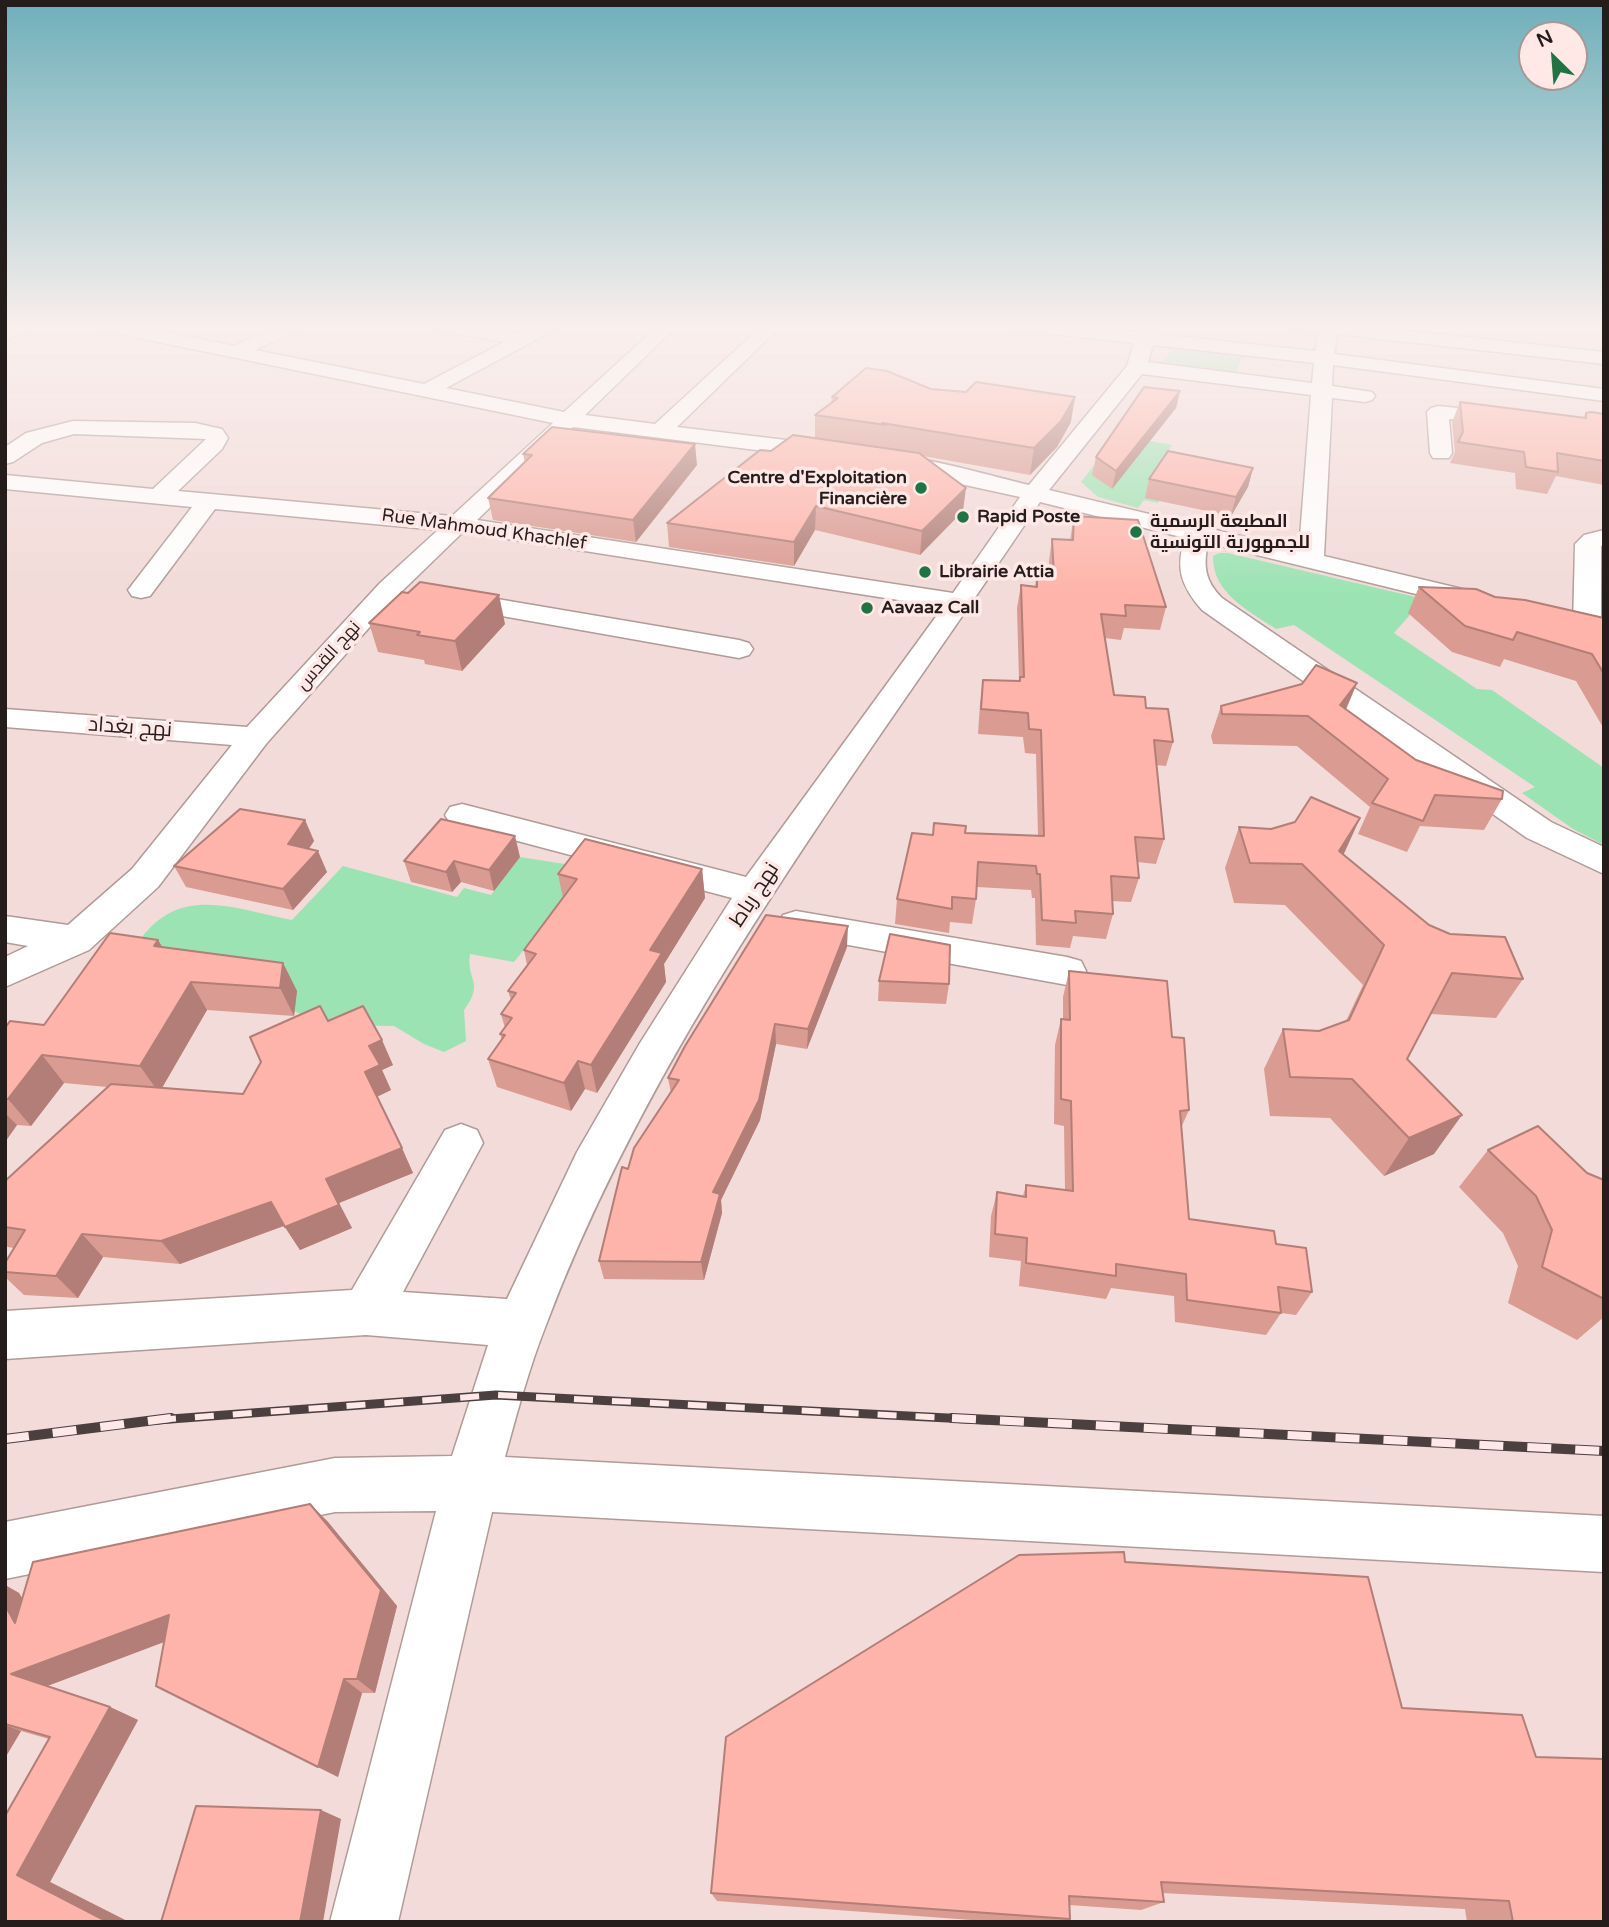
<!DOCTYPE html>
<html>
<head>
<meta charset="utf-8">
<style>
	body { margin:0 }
	#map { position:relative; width:1609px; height:1927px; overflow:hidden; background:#f2dbd8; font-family:"Varela Round",sans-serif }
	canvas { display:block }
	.frame { position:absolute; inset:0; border:7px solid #251d1c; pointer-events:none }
	.north { position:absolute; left:1518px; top:21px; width:70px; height:70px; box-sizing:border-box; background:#ffe8e5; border:2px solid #a89795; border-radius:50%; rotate:335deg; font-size:19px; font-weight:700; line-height:28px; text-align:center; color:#251d1c }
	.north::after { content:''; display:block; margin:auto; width:24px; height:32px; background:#207344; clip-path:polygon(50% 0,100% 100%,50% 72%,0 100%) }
</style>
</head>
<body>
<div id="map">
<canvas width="1609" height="1927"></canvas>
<div class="frame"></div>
<div class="north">N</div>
</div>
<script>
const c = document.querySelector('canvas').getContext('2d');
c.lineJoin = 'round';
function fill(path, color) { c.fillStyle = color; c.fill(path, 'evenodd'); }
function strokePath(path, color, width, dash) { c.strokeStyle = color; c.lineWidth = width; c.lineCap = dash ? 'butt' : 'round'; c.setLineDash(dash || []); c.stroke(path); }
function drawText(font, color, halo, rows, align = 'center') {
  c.font = font + ' "Varela Round",Cairo,sans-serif'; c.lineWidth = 7; c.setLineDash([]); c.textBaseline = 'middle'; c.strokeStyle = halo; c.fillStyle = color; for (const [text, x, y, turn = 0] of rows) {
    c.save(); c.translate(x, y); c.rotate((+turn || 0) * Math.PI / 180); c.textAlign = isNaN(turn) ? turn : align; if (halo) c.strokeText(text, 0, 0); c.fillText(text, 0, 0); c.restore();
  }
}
const green = new Path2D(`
	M1183,349L1244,355L1235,374L1160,365L1172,350Z
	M1117,435L1172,445L1156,468L1173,472L1158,503L1144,500L1138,508L1098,497L1081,482Z
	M1219,553H1228L1424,599L1394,633L1477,689L1492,690L1604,768V845L1573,829L1522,793L1535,787L1294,625L1276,629C1249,611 1212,593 1213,556Z
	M520,857L590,868L514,962L470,954C466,981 485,982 464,1010L466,1041L444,1052L424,1044L394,1026L326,1025L138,943C178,883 234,909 292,920L343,866L457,897L464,888L491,895Z`);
const minor = new Path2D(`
	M12,324H35L32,328L5,340V327Z
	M91,324H126L234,346L282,324H305L302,328L255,350L424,384L504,342L438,330L432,328L429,324H466L520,334L539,324H561L558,328L446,388L564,412L660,324H679L585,415L655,424L764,324H783L677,427L828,445L836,447L839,452L836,457L828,459L573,427L477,520L953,593L1020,497L883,467L880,462L883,457C909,451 998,478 1029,485L1127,366L1134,343L1016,330L1010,328L1007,324H1064L1138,332L1140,324H1158L1156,334L1315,351L1319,332L1289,328L1286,324H1343L1604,352V364L1337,334L1334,354L1604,389V401L1333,365L1332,386L1372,392L1375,396L1372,400L1365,402L1332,398L1324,556L1479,593L1483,599L1479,605L1469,607L1208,543C1203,566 1205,581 1222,598L1551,822L1604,847V874L1527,838L1202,610C1181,586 1175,568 1185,538L1040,502C863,767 660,1024 546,1325C529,1368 517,1413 505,1457L1604,1516V1572L492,1512L398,1922H330L436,1511L335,1512L5,1579V1522L335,1458L452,1456L488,1345L366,1335L5,1359V1311L352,1290L445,1130L461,1124L477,1130L483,1143L403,1292L507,1299L577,1152L640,1043L732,898L450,823L445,815L450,807L462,804L746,877L943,607L463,532L398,595L266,744L158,887L89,950L5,987V957L28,946L5,942V916L68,925L132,869L232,745L5,727V709L247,727L380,583L438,530L215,509L150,596L141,598L132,596L128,590L192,507L5,489V475L153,489L206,439L74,434L42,443L13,462L5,464V447L26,433L73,421L195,423L222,429L228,438L222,449L178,491L452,516L553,423L100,330ZM1153,345L1314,363L1312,383L1148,362ZM1142,374L1311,395L1299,550L1049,490Z
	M1438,406L1507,413L1515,414L1518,419L1515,424L1507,425L1449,419L1452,453L1449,458H1433L1430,453L1427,412L1431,408Z
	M1604,530V545L1601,546V627L1597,633L1587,635L1577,633L1573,627L1575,544L1584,535Z
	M450,591L739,640L749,643L753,649L749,655L739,658L440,605L436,599L440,593Z
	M796,911L1067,957L1081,961L1086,971L1081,981L1067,985L783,933L777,924L783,915Z`);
const railFar1 = new Path2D(`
	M157,1420L496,1395L987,1420`);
const rail = new Path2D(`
	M952,1418L1604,1451
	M5,1439L171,1418`);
const wall = new Path2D(`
	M931,389L1071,422L1057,447L1030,475L923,456L963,511L920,555L815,530L794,566L669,547L667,523L771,451L815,438V415L831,403L832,397Z
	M1180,391L1176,408L1112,489L1092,475L1096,457Z
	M1460,402L1583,418L1586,413L1604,414V485L1556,476L1547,494L1516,489L1515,473L1450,463L1455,452L1452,422Z
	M523,454L697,465L636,542L493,520L488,498L525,463Z
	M1253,468L1248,487L1231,516L1145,498L1149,479Z
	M1074,516L1166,607L1160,630L1124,628L1121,640L1105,638L1114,695L1146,708L1173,742L1166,766L1156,765L1164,839L1156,864L1137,862L1139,878L1131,902L1112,901L1113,914L1106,939L1073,936L1070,948L1036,945L1035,898H1032L1031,890L977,887L976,899L972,924L950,922L949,933L895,924L897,899L932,835L965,833L1038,836L1036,754L1025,753L1023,737L978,734L980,704L983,680L1019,681L1017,608L1021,585L1035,586L1037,575H1049V561L1052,539L1070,540Z
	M1419,587L1495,597L1604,618V729L1576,681L1504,659L1500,667L1452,652L1408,613Z
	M408,593L505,624L462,671L425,664L424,660L378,652L369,623Z
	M1357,683L1346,710L1416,760L1502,799L1484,830L1420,826L1407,852L1358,834L1370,807L1297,746L1213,744L1211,736L1221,706Z
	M1360,818L1343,855L1429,925L1523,979L1496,1018L1431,1014L1407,1059L1434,1154L1384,1176L1330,1118L1270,1116L1264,1069L1283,1029L1319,1031L1346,1021L1363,985L1285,905L1234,903L1225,868L1239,827L1271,829Z
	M305,820L314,841L309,849L327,872L293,910L186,887L174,866Z
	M520,857L494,891L461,882L452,892L411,882L404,861Z
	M702,869L705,898L664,964L666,982L597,1093L585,1089L571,1111L497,1087L488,1059L502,1040L500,1034L505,1028L501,1014L511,1000L508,991L527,965L524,950L563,898L558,874Z
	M158,940L162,947L283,963L297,991L294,1016L207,1010L162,1088L243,1094L328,1021L393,1065L382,1070L391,1090L377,1097L413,1173L339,1203L352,1228L300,1250L284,1226L180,1264L103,1257L78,1298L24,1295L5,1277V1263L14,1248L8,1247L5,1245V1181L107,1087L64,1083L31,1126L17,1125L5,1142V1028L44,1025Z
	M847,947L807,1049L776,1044L760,1120L721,1200L722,1213L704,1280L604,1279L599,1261L628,1169L671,1093L668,1078Z
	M1069,971L1172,1037L1189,1110L1181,1128L1189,1219L1276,1244L1312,1292L1296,1315L1281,1313L1266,1335L1175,1322L1174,1296L1111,1288L1106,1299L1019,1286L1021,1261L989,1257L991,1216L997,1192L1023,1196L1026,1185L1065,1190L1064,1126L1054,1124L1055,1045L1061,1019H1063V997Z
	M879,981L949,984L946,1004L878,1001Z
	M1488,1150L1587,1173L1604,1180V1317L1577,1340L1508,1303L1518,1266L1503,1233L1459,1187Z
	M310,1504L328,1522L397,1606L375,1693H362L338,1777L156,1686L164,1642L47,1686L110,1707L138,1720L50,1882L129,1922H5L49,1739L21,1731L5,1758V1585L19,1593L22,1598Z
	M1125,1562L1402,1708L1536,1757L1604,1922H1467L1465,1909L1162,1893L1164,1902L1141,1910L1069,1905L1070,1919L1063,1922H998L717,1901L711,1893Z`);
const shadedWall = new Path2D(`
	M1180,391L1176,408L1112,489L1116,471Z
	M1075,397L1071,422L1057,447L1030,475L1034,448Z
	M695,444L697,465L636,542L633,520Z
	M1253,468L1248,487L1231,516L1236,497Z
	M966,488L963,511L920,555L922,531Z
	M816,506L815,530L794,566V542Z
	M499,595L505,624L462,671L455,641Z
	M1357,683L1344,713L1340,705Z
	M1360,818L1342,858L1339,851Z
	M305,820L314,841L297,865L288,844Z
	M515,836L520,857L494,891L489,870Z
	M318,851L327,872L293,910L283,889Z
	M454,861L461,882L452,892L446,872Z
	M702,869L705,898L664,964L666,982L597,1093L591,1065L650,950Z
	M848,926L847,947L807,1049L808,1029Z
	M158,940L175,968L154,946Z
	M283,963L297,991L294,1016L280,988Z
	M191,982L207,1010L159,1093L140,1066Z
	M775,1024L776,1044L760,1120L721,1200L722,1213L704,1280L701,1262L713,1192Z
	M382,1040L393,1065L382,1070L391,1090L376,1097L365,1072L369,1046Z
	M42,1055L64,1083L31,1126L8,1099Z
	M578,1061L585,1089L571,1111L564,1083Z
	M5,1113L17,1125L5,1142Z
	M1462,1115L1434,1154L1384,1176L1409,1138Z
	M402,1148L413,1173L339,1203L352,1228L300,1250L285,1227L326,1179Z
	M271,1202L286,1225L180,1264L161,1241Z
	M82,1234L103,1257L78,1298L56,1276Z
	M310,1504L328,1522L397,1606L375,1693L357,1679Z
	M5,1585L19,1593L45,1638L15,1623L5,1605Z
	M169,1615L193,1631L42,1688L11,1674Z
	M344,1679L362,1693L338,1777L318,1767Z
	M110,1707L138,1720L50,1882L129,1922H108L17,1875Z
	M5,1725L21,1731L5,1758Z
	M321,1810L341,1819L323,1922H300Z`);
const building = new Path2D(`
	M866,368L887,371L931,389L966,392L976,382L1075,397L1061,421L1034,448L882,423L886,425L815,415L838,398L832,397Z
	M1144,387L1180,391L1116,471L1096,457Z
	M1460,402L1586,418V413L1591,412L1604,414V461L1557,453L1558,472L1526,467L1524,452L1458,442L1463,432Z
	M552,427L695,444L633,520L488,498L532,455L523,454Z
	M793,435L919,453L966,488L922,531L816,506L794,542L667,523L760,450L771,451Z
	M1168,451L1253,468L1236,497L1149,479Z
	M1074,516L1138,520L1166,607L1125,605L1126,616L1101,614L1114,695L1145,697L1146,708L1168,709L1173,742L1154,740L1164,839L1135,837L1139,878L1111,876L1113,914L1075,911L1076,923L1042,920L1040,874H1037L1036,866L978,862L976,899L952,897V909L897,899L912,833L933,835L934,823L966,826L965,833L1044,836L1041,730L1029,729L1028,713L981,709L983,680L1020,681V677H1024L1021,585L1037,587V575L1054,576L1052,539L1073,540Z
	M420,582L499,595L455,641L417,635L420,632L369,623L402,592L408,593Z
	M1419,587L1476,589L1495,597L1525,600L1604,618V674L1592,654L1517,632L1513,640L1465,626Z
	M1316,665L1357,683L1340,705L1416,760L1503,791L1502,799L1435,795L1423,821L1372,803L1388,779L1308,716L1222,714L1221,706L1302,684Z
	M1311,797L1360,818L1339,851L1429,925L1450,934L1505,937L1523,979L1452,973L1407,1059L1462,1115L1409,1138L1352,1079L1290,1077L1283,1029L1319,1031L1349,1020L1384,945L1302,864L1250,863L1239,827L1271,829L1295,822Z
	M240,809L305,820L288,844L318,851L283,889L174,866Z
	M441,819L515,836L489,870L454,861L446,872L404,861Z
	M585,839L702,869L650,950L662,953L591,1065L578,1061L564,1083L488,1059L505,1035L500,1034L512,1018L501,1014L516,993L508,991L536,954L524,950L577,879L558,874Z
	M766,915L848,926L808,1029L775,1024L759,1100L713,1192L720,1194L701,1262L599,1261L622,1167L628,1169L634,1148L679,1080L668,1078L685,1046Z
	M110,933L158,940L154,946L283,963L280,988L191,982L140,1066L42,1055L8,1099H5V1028L10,1021L44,1025Z
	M890,934L950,945L949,984L879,981Z
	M1069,971L1167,981L1172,1037L1184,1038L1189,1110L1180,1111L1189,1219L1274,1231L1276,1244L1306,1248L1312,1292L1278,1287L1281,1313L1187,1300L1186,1274L1116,1264V1276L1026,1263L1027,1238L995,1234L997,1192L1026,1197V1185L1073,1191L1071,1101L1061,1099V1019L1070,1020Z
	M320,1006L328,1021L363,1006L382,1040L369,1046L380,1065L365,1072L402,1148L326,1179L339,1205L285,1227L271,1202L161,1241L82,1234L56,1276L5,1272V1263L25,1230L5,1227V1181L111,1084L243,1094L261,1062L250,1037Z
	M1538,1126L1587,1173L1604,1180V1299L1542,1267L1552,1230L1536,1196L1488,1150Z
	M310,1504L381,1590L357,1679H344L318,1767L156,1686L169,1615L11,1674L110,1707L17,1875L108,1922H5V1816L50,1737L5,1724V1605L15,1623L33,1562Z
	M1124,1552L1125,1562L1368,1577L1402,1708L1522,1715L1536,1757L1604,1759V1922H1513L1509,1901L1161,1882L1164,1902L1069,1896L1070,1919L711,1893L726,1737L1019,1555Z
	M196,1806L321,1810L300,1922H161Z`);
const markers = [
	[921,488,7,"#207344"],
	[963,517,7,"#207344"],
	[1136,532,7,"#207344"],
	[925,572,7,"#207344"],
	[867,608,7,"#207344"]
];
const farPoinames = [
	["Centre d'Exploitation",907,478,"right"],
	["Financière",907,499,"right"],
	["Rapid Poste",977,517],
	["المطبعة الرسمية",1150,522],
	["للجمهورية التونسية",1150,543],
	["Librairie Attia",939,572],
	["Aavaaz Call",881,608]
];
const farStreetnames = [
	["Rue Mahmoud Khachlef",484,530,8],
	["نهج القدس",329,656,-48]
];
const streetNames = [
	["نهج بغداد",130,728,4],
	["نهج رباط",755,895,-57]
];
fill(green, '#9ce3b3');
strokePath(minor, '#b09b98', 3);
fill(minor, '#fff');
strokePath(railFar1, '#4b403f', 9);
strokePath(rail, '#4b403f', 10);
strokePath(railFar1, '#ffe8e5', 6, [19]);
strokePath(rail, '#ffe8e5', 8, [24]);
fill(wall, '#da9b92');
fill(shadedWall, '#b27e77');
fill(building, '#feb4aa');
strokePath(building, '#b27e77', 2);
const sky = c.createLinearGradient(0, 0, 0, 594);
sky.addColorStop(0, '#6eafba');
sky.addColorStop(0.55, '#f9efed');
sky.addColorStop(1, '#f9efed00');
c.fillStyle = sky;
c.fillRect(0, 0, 1609, 594);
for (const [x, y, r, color] of markers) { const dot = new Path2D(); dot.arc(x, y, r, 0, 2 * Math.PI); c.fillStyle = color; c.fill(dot); strokePath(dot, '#ffe8e5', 2.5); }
drawText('bold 18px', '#251d1c', '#ffe8e5', farPoinames, 'left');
drawText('18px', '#251d1c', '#ffe8e5', farStreetnames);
drawText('21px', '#251d1c', '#ffe8e5', streetNames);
</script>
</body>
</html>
